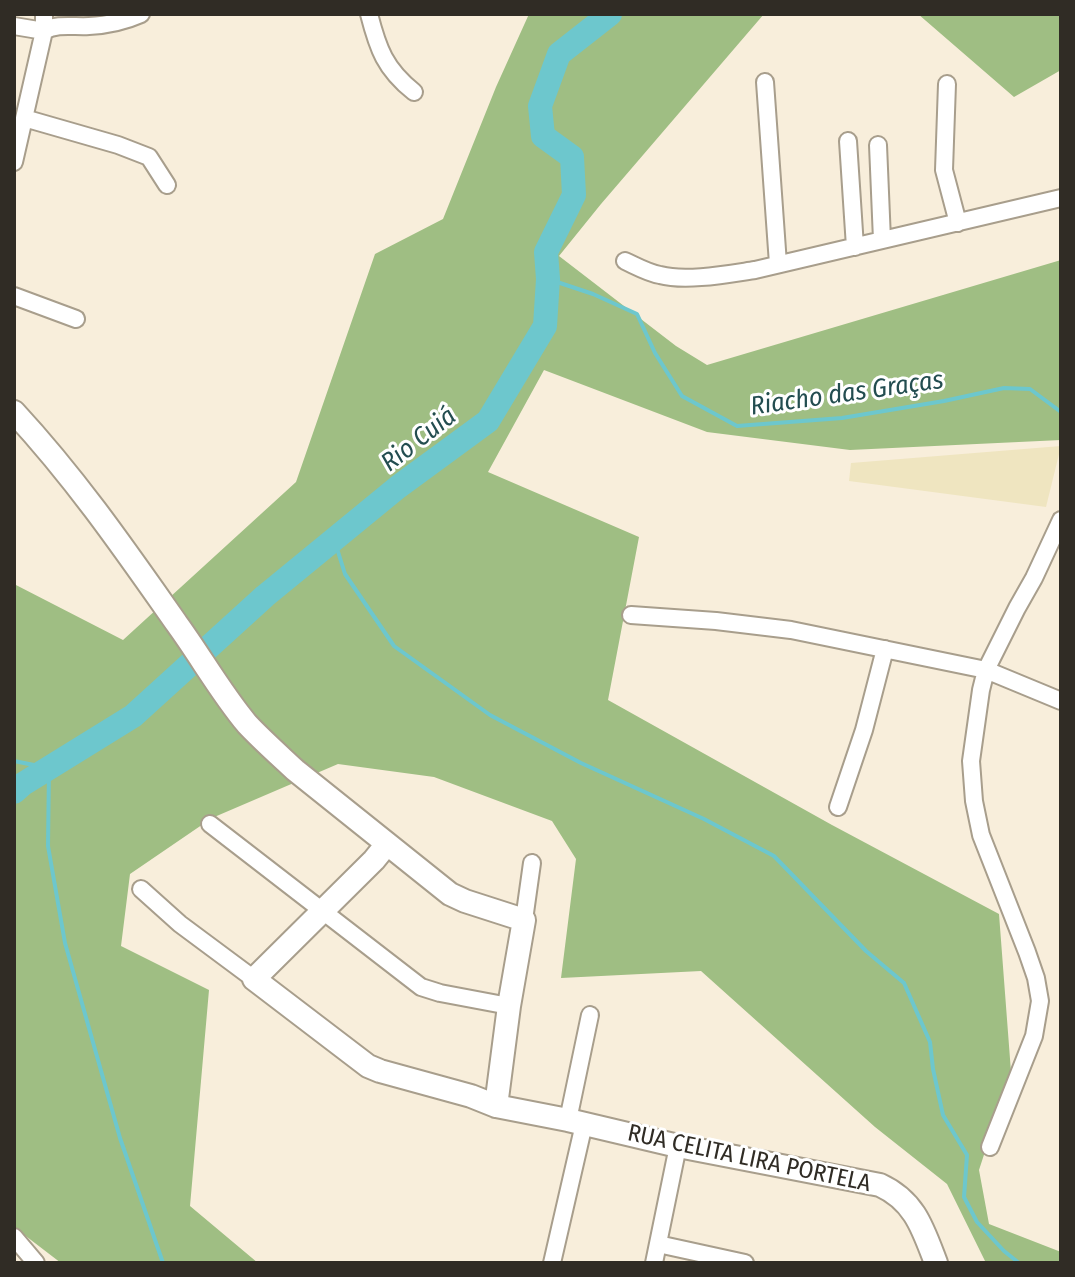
<!DOCTYPE html>
<html>
<head>
<meta charset="utf-8">
<style>
	body { margin:0 }
	#map { position:relative; width:1075px; height:1277px; overflow:hidden; background:#f8eedb; font-family:"Fira Sans Condensed",sans-serif }
	canvas { display:block }
	.frame { position:absolute; inset:0; border:16px solid #302c25; pointer-events:none }
</style>
</head>
<body>
<div id="map">
<canvas width="1075" height="1277"></canvas>
<div class="frame"></div>
</div>
<script>
const c = document.querySelector('canvas').getContext('2d');
c.lineJoin = 'round';
function fill(path, color) { c.fillStyle = color; c.fill(path, 'evenodd'); }
function strokePath(path, color, width, dash) { c.strokeStyle = color; c.lineWidth = width; c.lineCap = dash ? 'butt' : 'round'; c.setLineDash(dash || []); c.stroke(path); }
function drawText(font, color, halo, rows, align = 'center') {
  c.font = font + ' "Fira Sans Condensed",sans-serif'; c.lineWidth = 6; c.setLineDash([]); c.textBaseline = 'middle'; c.strokeStyle = halo; c.fillStyle = color; for (const [text, x, y, turn = 0] of rows) {
    c.save(); c.translate(x, y); c.rotate((+turn || 0) * Math.PI / 180); c.textAlign = isNaN(turn) ? turn : align; if (halo) c.strokeText(text, 0, 0); c.fillText(text, 0, 0); c.restore();
  }
}
const forest = new Path2D(`
	M529,14H764L601,204L559,256L676,346L707,365L1061,260V440L850,450L707,432L544,370L488,472L639,537L608,700L832,825L999,914L1011,1072L979,1170L989,1224L1061,1252V1263H986L947,1184L875,1127L701,971L561,978L576,859L552,821L434,777L338,764L212,818L130,874L121,946L209,990L190,1206L258,1263H61L14,1227V584L123,640L296,482L375,254L443,219L496,87Z
	M918,14H1061V70L1014,97Z`);
const sand = new Path2D(`
	M1061,446L1046,507L849,481L851,463Z`);
const stream = new Path2D(`
	M548,279L593,294L637,314L655,353L682,396L737,426L842,418L944,401L1004,388L1030,389L1061,412
	M334,539L345,574L394,646L490,715L581,763L704,819L774,856L866,951L904,983L930,1042L933,1069L943,1115L967,1155L964,1197L977,1222L1004,1251L1019,1263
	M14,761L49,768L48,846L65,943L120,1138L163,1263`);
const river = new Path2D(`
	M14,792L23,784L133,716L265,596L398,487L488,421L545,326L548,279L546,252L574,195L572,157L543,136L540,106L559,54L610,14`);
const minor = new Path2D(`
	M369,14C378,49 385,69 414,92
	M14,26L44,31
	M44,31C57,23 74,27 89,26C109,25 123,22 141,14
	M765,82L778,264
	M947,84L944,170L958,223
	M24,118L118,145L149,157L167,185
	M848,141L855,247
	M878,145L882,240
	M14,162L44,31V14
	M625,261C636,266 648,273 660,275C686,282 728,274 755,270L1061,198
	M14,296L76,319
	M631,615L716,621L791,630L986,670L1061,701
	M838,807L864,730L885,649
	M210,824L421,987L440,993L509,1006
	M141,889L180,924L254,979
	M524,920L532,863
	M568,1120L590,1015
	M990,1147L1034,1036L1040,1001L1036,978L1027,952L981,835L974,801L971,761L981,690L986,670L1017,608L1034,578L1061,520
	M14,1237L36,1263
	M658,1244L745,1263
	M552,1263L584,1124
	M654,1263L678,1146`);
const major = new Path2D(`
	M14,412C76,479 125,550 177,624C201,657 221,693 247,724C262,740 279,755 295,770L450,894L465,901L524,920L509,1006L496,1106
	M387,844L374,860L254,979L368,1066L380,1071L471,1096L496,1106L568,1120L678,1146L880,1185C915,1201 923,1229 936,1263`);
const streetNames = [
	["RUA CELITA LIRA PORTELA",749,1159,12]
];
const waterNames = [
	["Riacho das Graças",847,394,-8],
	["Rio Cuiá",419,440,-38]
];
fill(forest, '#9fbe83');
fill(sand, '#efe5c0');
strokePath(stream, '#6dc7cd', 4);
strokePath(river, '#6dc7cd', 24);
strokePath(minor, '#a89e8c', 20);
strokePath(major, '#a89e8c', 26);
strokePath(minor, '#fff', 16);
strokePath(major, '#fff', 22);
drawText('24px', '#302c25', '#fff', streetNames);
drawText('italic 26px', '#234d50', '#fff', waterNames);
</script>
</body>
</html>
